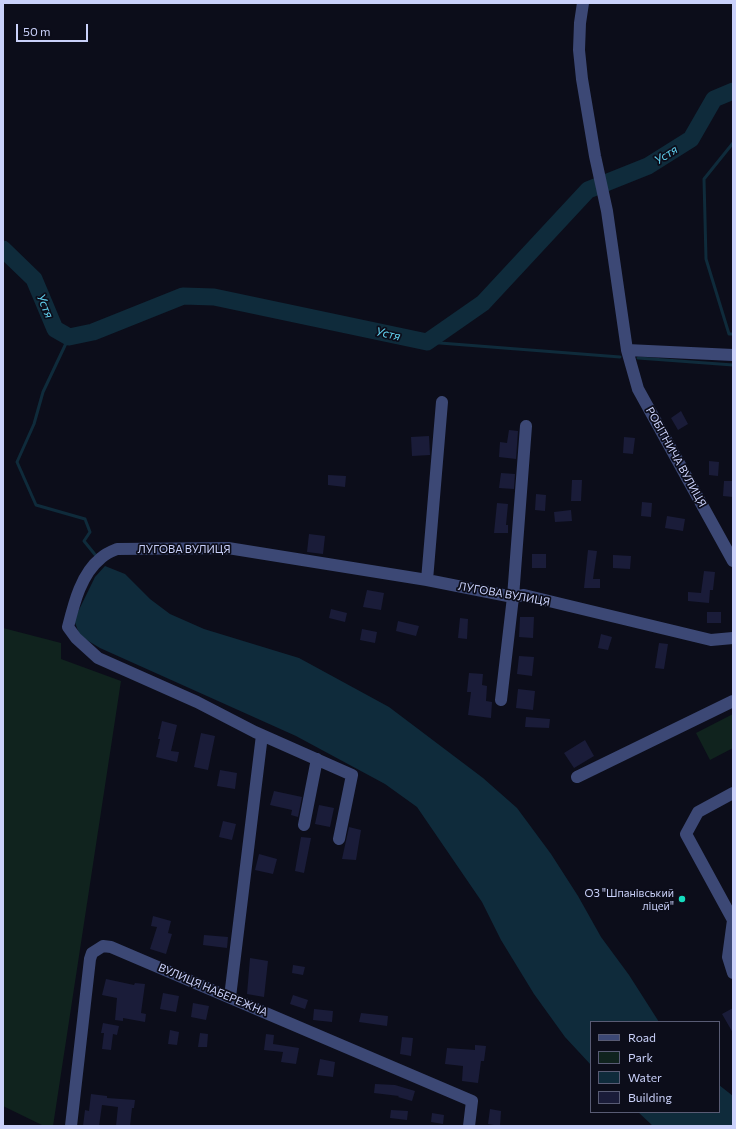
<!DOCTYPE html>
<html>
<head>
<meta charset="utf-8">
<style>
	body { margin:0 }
	#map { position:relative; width:736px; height:1129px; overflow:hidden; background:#0c0d1a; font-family:Commissioner,sans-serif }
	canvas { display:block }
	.frame { position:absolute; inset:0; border:4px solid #cad1fa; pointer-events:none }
	.legend { position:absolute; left:590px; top:1021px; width:130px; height:92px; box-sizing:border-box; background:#0c0d1a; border:1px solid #585b74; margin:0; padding:5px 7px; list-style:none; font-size:12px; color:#cad1fa }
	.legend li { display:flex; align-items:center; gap:8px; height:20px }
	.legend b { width:20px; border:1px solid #585b74 }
	.scale { position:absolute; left:16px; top:24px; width:72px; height:18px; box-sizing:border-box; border:2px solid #cad1fa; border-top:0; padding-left:5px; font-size:12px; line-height:14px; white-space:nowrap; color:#cad1fa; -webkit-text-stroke:3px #0c0d1a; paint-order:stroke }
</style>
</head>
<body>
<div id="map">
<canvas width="736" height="1129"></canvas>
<div class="frame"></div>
<ul class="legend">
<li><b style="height:5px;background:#3c4875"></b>Road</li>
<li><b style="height:11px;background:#10231e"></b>Park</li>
<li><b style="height:11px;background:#0f2b3b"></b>Water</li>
<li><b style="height:11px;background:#1a1c39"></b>Building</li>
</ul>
<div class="scale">50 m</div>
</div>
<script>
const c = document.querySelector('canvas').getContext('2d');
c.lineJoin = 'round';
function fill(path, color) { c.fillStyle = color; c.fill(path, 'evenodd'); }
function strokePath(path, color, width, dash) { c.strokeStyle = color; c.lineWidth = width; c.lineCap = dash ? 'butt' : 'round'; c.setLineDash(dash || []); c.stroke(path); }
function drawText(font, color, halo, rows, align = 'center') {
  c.font = font + ' Commissioner,sans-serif'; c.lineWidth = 3.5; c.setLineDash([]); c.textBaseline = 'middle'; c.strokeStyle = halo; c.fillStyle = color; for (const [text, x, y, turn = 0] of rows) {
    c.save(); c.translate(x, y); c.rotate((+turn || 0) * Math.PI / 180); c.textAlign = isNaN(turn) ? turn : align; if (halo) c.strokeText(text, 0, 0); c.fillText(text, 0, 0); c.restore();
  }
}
const green = new Path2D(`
	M3,628L61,643V659L121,681L53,1126H44L3,1106Z
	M733,714V748L710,760L696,733Z`);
const water = new Path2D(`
	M105,566L125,574L150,599L170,614L204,629L299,658L389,707L483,778L517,808L551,854L578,896L601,937L629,975L659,1022H591V1065L565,1037L534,994L501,940L482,902L417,807L385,784L296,736L100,648L80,636L74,620L95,577Z
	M719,1085L733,1096V1126H653L638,1112H719Z`);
const stream = new Path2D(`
	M733,143L704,179L706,259L729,334H733
	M69,337L43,392L34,424L17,462L36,505L85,519L90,532L84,541L97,557
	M427,342L620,357
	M638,358L733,365`);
const river = new Path2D(`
	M3,249L34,279L55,329L69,337L93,332L183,296L214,297L427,342L483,303L588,190L648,166L691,139L714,99L733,91`);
const building = new Path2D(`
	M681,411L688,424L678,430L671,418Z
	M509,430L518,431L516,459L499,457L500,442L507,443Z
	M429,436L430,455L412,456L411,437Z
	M624,437L635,438L633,454L623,453Z
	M709,461L719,462L718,476L709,475Z
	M501,473L515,474L514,489L499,488Z
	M328,475L346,476L345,487L328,485Z
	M572,480H582L581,501H571Z
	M724,481H733V497L723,496Z
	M536,494L546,495L545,511L535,510Z
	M642,502L652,503L651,517L641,516Z
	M497,503L508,504L506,525H508V533H494Z
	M571,510L572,521L555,522L554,512Z
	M667,516L685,519L683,531L665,528Z
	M309,534L325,536L323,554L307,552Z
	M588,550L597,551L593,579H600V588H584Z
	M532,554H546V568H532Z
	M613,555L631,556L630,569L613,568Z
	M704,571L715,572L713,590H710L709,603L688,601V592L701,593Z
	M367,590L384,593L381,610L363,607Z
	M331,609L347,613L345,622L329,618Z
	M707,612H721V623H707Z
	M520,617H534L533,638L519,637Z
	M460,618L468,619L467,639L458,638Z
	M398,621L419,626L416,636L396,631Z
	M362,629L377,632L375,643L360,640Z
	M601,634L612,637L608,650L598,648Z
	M659,643L668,644L664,669L655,668Z
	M519,656L534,657L532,676L517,674Z
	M469,673L483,674L482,685L487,686L486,701L492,702L491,718L468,715L471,692H467Z
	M518,689L535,691L533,710L516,708Z
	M526,717L550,719L549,728L525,727Z
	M162,721L177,725L171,751L179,752L177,762L156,757L160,739H158Z
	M201,733L215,736L208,770L194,767Z
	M585,740L594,756L574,768L564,753Z
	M220,770L237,773L235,789L217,786Z
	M274,791L302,797L298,817L291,815L292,810L270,805Z
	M319,805L334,808L330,827L315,824Z
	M223,821L236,824L232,840L219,837Z
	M349,827L361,830L356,860L342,859Z
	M301,837L311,838L304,873L295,871Z
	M259,854L277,859L273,874L255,870Z
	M153,916L171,921L168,933L172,934L166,954L150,949L157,927L151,926Z
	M204,935L228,937L227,948L203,945Z
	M250,958L268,961L264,997L247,994Z
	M293,965L305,967L303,975L292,973Z
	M106,979L134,985L135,983L145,984L141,1013L146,1014L145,1022L123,1018V1021L115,1020L117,998L102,995Z
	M163,993L179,996L176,1012L160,1009Z
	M293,995L308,1000L305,1009L290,1004Z
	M193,1003L209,1006L206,1020L191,1017Z
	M733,1008V1033L722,1014Z
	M314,1009L333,1011L332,1022L313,1020Z
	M361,1013L388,1016L387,1026L359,1022Z
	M103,1023L119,1026L117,1035L113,1034L111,1050L102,1049L104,1033H101Z
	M170,1030L179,1032L177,1045L168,1044Z
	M200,1033L208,1034L207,1047H198Z
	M266,1034L274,1035L273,1044L299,1048L296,1064L281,1062L283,1052L264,1050Z
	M402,1037L413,1038L411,1056L400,1054Z
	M475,1045L486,1046L484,1061H481L478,1083L462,1081L463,1066L445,1064L447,1048L475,1050Z
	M320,1059L335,1062L333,1077L317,1075Z
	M375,1084L395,1085L415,1091L412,1101L398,1097L399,1096L374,1093Z
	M91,1094L107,1096V1098L135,1100L134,1108H132L130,1126H116L118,1107L102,1105L99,1126H83L85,1110L89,1111Z
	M490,1109L501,1111L500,1126L488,1124Z
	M391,1110L408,1111L407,1120L390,1118Z
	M432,1113L444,1115L443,1124L431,1122Z`);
const minor = new Path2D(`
	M583,3L580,23L579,50L582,79L595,156L607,211L627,350L638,389L733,561
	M627,350L733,355
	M427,580L442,402
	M501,700L513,597L526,426
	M577,777L733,701
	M733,793L698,812L686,834L733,920
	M304,825L317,759
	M339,839L352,775L255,732L197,702L98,658L76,638L68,627C74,603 81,574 101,558C105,554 112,551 117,549L228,548L427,580L513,597L524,595L711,640L733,638
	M733,920L728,957L733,973
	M230,997L262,735
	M71,1126L90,959L92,953L103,946L111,947L472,1101L469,1126`);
const markers = [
	[682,899,4,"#15dcbe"]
];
const streetNames = [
	["РОБІТНИЧА ВУЛИЦЯ",676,457,61],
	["ЛУГОВА ВУЛИЦЯ",184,549],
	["ЛУГОВА ВУЛИЦЯ",504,594,10],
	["ВУЛИЦЯ НАБЕРЕЖНА",213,990,23]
];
const poiNames = [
	["ОЗ \"Шпанівський",674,893],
	["ліцей\"",674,906]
];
const waterNames = [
	["Устя",666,155,-32],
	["Устя",45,306,67],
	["Устя",388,334,12]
];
fill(green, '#10231e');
fill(water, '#0f2b3b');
strokePath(stream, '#0f2b3b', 3);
strokePath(river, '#0f2b3b', 17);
fill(building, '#1a1c39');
strokePath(minor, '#3c4875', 12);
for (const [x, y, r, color] of markers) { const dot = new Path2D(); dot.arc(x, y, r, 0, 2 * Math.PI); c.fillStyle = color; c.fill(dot); strokePath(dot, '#0c0d1a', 1.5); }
drawText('11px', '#cad1fa', '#0c0d1a', streetNames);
drawText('11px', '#cad1fa', '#0c0d1a', poiNames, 'right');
drawText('italic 12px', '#62d2f0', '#0c0d1a', waterNames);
</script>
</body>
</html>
